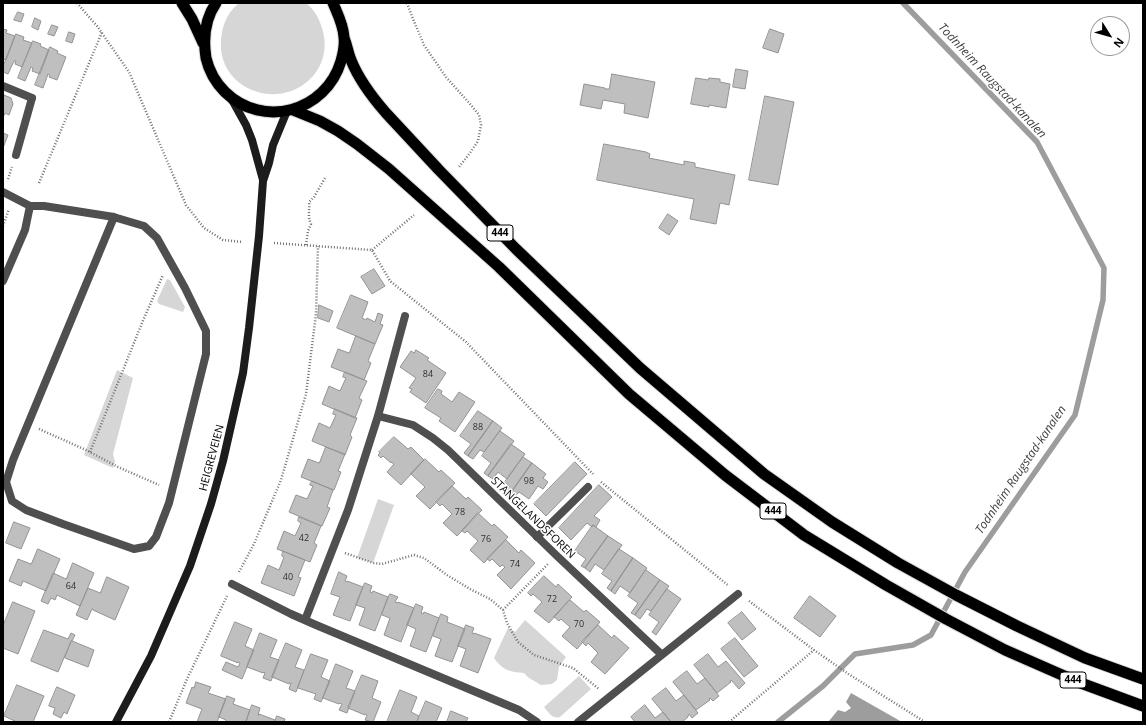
<!DOCTYPE html>
<html>
<head>
<meta charset="utf-8">
<style>
	body { margin:0 }
	#map { position:relative; width:1146px; height:725px; overflow:hidden; background:#fff; font-family:"Open Sans",sans-serif }
	canvas { display:block }
	.frame { position:absolute; inset:0; border:4px solid #000; pointer-events:none }
	.north { position:absolute; left:1090px; top:16px; width:40px; height:40px; box-sizing:border-box; background:#fff; border:1px solid #999; border-radius:50%; rotate:127deg; font-size:11px; font-weight:700; line-height:16px; text-align:center; color:#000 }
	.north::after { content:''; display:block; margin:auto; width:14px; height:18px; background:#000; clip-path:polygon(50% 0,100% 100%,50% 72%,0 100%) }
</style>
</head>
<body>
<div id="map">
<canvas width="1146" height="725"></canvas>
<div class="frame"></div>
<div class="north">N</div>
</div>
<script>
const c = document.querySelector('canvas').getContext('2d');
c.lineJoin = 'round';
function fill(path, color) { c.fillStyle = color; c.fill(path, 'evenodd'); }
function strokePath(path, color, width, dash) { c.strokeStyle = color; c.lineWidth = width; c.lineCap = dash ? 'butt' : 'round'; c.setLineDash(dash || []); c.stroke(path); }
function drawText(font, color, halo, rows, align = 'center') {
  c.font = font + ' "Open Sans",sans-serif'; c.lineWidth = 3; c.setLineDash([]); c.textBaseline = 'middle'; c.strokeStyle = halo; c.fillStyle = color; for (const [text, x, y, turn = 0] of rows) {
    c.save(); c.translate(x, y); c.rotate((+turn || 0) * Math.PI / 180); c.textAlign = isNaN(turn) ? turn : align; if (halo) c.strokeText(text, 0, 0); c.fillText(text, 0, 0); c.restore();
  }
}
const green = new Path2D(`
	M239,3H306C314,9 319,18 322,28C337,75 286,111 244,86C231,78 222,64 221,49C220,31 225,14 239,3Z
	M167,279L170,280L185,307L183,312L159,304L157,301Z
	M117,370L133,378L113,454L115,462L113,468L84,455Z
	M378,499L394,505L373,563L357,558Z
	M525,620L566,657L559,667L557,680L552,684L541,685L529,678L524,673C510,672 502,670 494,658L508,628L515,632Z
	M579,676L591,689L560,717C552,719 549,713 544,707Z`);
const water = new Path2D(`
	M851,693L902,722H831L829,721L838,710L845,712L851,708L846,702Z`);
const stream = new Path2D(`
	M778,722L823,686L855,654L913,645L931,635L965,572L1075,415L1103,300L1104,268L1037,142L903,3`);
const building = new Path2D(`
	M18,12L24,14L21,22L14,20Z
	M35,18L41,21L38,30L32,27Z
	M52,25L58,27L54,36L48,34Z
	M3,29L7,30L6,33L15,36L6,60L3,59Z
	M770,29L784,34L778,53L763,48Z
	M69,32L75,34L72,43L66,41Z
	M16,34L24,37L23,40L32,43L22,67L15,64L16,61H14L8,74L3,72V67Z
	M33,41L41,44L40,46L49,50L40,74L32,71L33,68L31,67L25,81L18,78Z
	M50,47L58,51L57,53L66,57L57,80L49,77L50,75L48,74L43,88L35,85Z
	M736,69L748,71L745,89L733,87Z
	M612,74L655,82L648,118L624,113L625,104L603,100L601,109L580,105L584,84L605,88V89H609Z
	M696,78L708,80L709,78L720,79V82L730,84L726,108L709,105V107L691,104Z
	M4,95L11,98L13,104L9,115L5,113L3,118Z
	M765,96L794,102L778,185L749,180Z
	M3,133L8,135L3,148Z
	M604,144L646,152L650,154L649,158L684,165V161L695,163V167L735,175L729,205L720,203L716,224L690,219L694,199L597,180Z
	M668,214L678,221L669,235L659,228Z
	M374,269L385,286L372,294L361,277Z
	M351,295L368,302L362,318L366,320L367,318L375,322L378,313L383,315L380,324L383,325L375,344L337,328Z
	M319,305L333,311L329,322L318,318Z
	M356,336L375,344L368,361L371,363L364,380L331,367L338,349L349,353Z
	M416,350L429,358L427,360L446,373L426,403L410,392L412,389L409,388L416,378L400,367L411,351L414,353Z
	M345,372L367,381L359,398L362,400L355,418L322,404L329,386L340,391L346,378L343,377Z
	M438,389L442,391L441,394L452,402L459,392L475,402L455,432L439,421L441,418L425,408Z
	M335,409L357,418L350,435L352,437L345,455L312,441L319,423L330,428L336,415L333,414Z
	M478,411L493,421L468,456L464,453L471,444L460,436Z
	M493,421L502,428L484,452L480,450L473,459L468,456Z
	M500,431L514,441L488,476L484,473L491,463L482,456Z
	M394,437L408,449L411,447L424,460L401,485L387,472L394,464L391,462V463L383,456L381,458L378,455L380,453L379,452Z
	M511,444L525,454L507,479L498,472L493,479L488,476Z
	M326,447L345,454L338,471L341,472L334,490L301,477L308,459L319,463Z
	M523,457L532,463L508,497L503,494L509,486L505,482Z
	M425,459L439,472L441,470L455,483L430,509L416,496L425,487L411,474Z
	M575,462L587,474L546,516L534,504Z
	M532,463L546,474L543,478L548,482L543,489L538,486L529,499L519,492L512,500L508,497Z
	M312,481L333,490L327,507L330,508L322,526L289,512L296,495L307,499L313,486L310,485Z
	M599,485L612,497L594,516L600,520L596,527L593,525L592,527L587,523L571,540L559,528Z
	M452,486L466,499L468,497L482,510L457,536L443,523L452,514L442,504L440,506L436,502Z
	M478,513L492,526L494,524L508,537L484,563L470,550L478,541L467,531L465,533L462,531Z
	M299,517L321,526L314,543L317,545L310,562L277,549L284,531L295,536L301,523L298,521Z
	M14,522L30,528L21,549L6,543Z
	M593,525L608,536L585,568L581,566L586,559L575,551Z
	M608,536L622,545L604,570L595,564L590,572L585,568Z
	M506,540L519,553L521,550L535,563L511,589L497,575L505,567L502,565L500,567L492,559L490,561L487,559Z
	M38,549L60,559L46,591L23,581L21,586L9,581L18,559L31,564Z
	M619,549L633,558L611,591L607,588L612,581L602,574Z
	M283,551L305,560L298,577L301,578L294,596L261,583L268,565L279,570L284,557L282,556Z
	M633,558L647,568L630,593L620,586L615,594L611,591Z
	M73,563L94,573L80,606L59,596L57,595L55,600L51,598L48,604L41,601L53,573L66,579Z
	M646,570L660,580L635,615L631,613L638,603L628,596Z
	M339,572L347,576L345,581L347,582V581L363,587L350,621L333,615L340,597L331,594Z
	M544,576L556,587L558,584L572,597L549,623L534,611L542,602L533,594L531,596L528,593Z
	M107,577L129,587L115,620L93,610V609H92L87,620L76,615L88,588L100,593Z
	M660,580L669,586L651,611L647,609L640,619L635,615Z
	M365,583L372,586L370,592L372,593L373,591L388,597L375,631L359,625L365,608L356,605Z
	M667,589L681,599L656,635L652,632L659,622L649,615Z
	M390,594L398,597L395,602L398,603V602L414,608L401,642L384,635L390,618L382,615Z
	M810,596L836,616L820,637L794,618Z
	M570,600L584,612L586,610L600,622L577,649L562,636L570,627L561,619L559,621L554,617Z
	M13,602L35,611L18,654L3,648V626Z
	M416,604L423,607L421,613L423,614L424,612L439,618L426,652L410,646L416,629L407,625Z
	M742,612L756,629L742,640L728,623Z
	M441,614L448,617L447,622L465,629L452,662L435,656L441,639L433,636Z
	M235,622L252,629L245,646L254,650L242,679L222,670L226,662L238,667L240,663L238,662V663L221,656Z
	M466,625L474,628L472,633L474,634V633L491,639L478,673L460,666L466,649L458,646Z
	M598,625L612,638L614,635L629,648L605,674L591,662L598,653L588,643L586,646L582,642Z
	M44,630L68,639L71,633L75,635L72,641H71L58,672L31,661Z
	M260,633L277,640L270,657L279,660L271,681L263,678L265,673L264,672L263,673L247,667Z
	M735,638L758,666L744,677L721,649Z
	M72,641L94,650L88,667L65,658Z
	M286,643L302,650L295,667L304,670L296,692L289,689L291,683H289V684L272,677Z
	M311,654L328,660L321,677L330,681L321,702L314,699L316,694L298,688Z
	M708,654L718,667L726,661L745,683L739,689L731,680L730,682H731L717,693L694,665Z
	M336,664L353,671L346,688L355,691L347,713L339,710L342,704L340,703L339,704L323,698Z
	M687,671L697,684L705,678L719,696L713,701L710,698L709,699L710,700L696,710L673,682Z
	M362,675L378,681L372,698L381,702L373,722L365,720L367,715L365,714V715L348,708Z
	M196,682L211,687L208,693L226,699L217,722H197L202,709L186,703L192,687L194,688Z
	M17,685L44,696L33,722H17L4,716Z
	M57,687L75,695L67,714L64,712L61,718L53,714L55,708L49,706Z
	M666,688L676,701L684,695L698,713L692,718L689,714L688,716V717L682,722H671L652,699Z
	M400,690L417,697L411,712L419,716L417,722H387Z
	M227,696L235,699L233,704L250,710L246,722H226V720L219,717Z
	M426,701L442,708L436,722H417Z
	M252,705L260,708L258,715H259V714L275,720V722H246Z
	M645,705L655,718L663,712L671,722H635L631,717Z
	M451,711L468,718L466,722H447Z
	M277,716L285,719L284,722H275Z`);
const path = new Path2D(`
	M77,3L97,26L129,72L186,205L204,228L223,240L243,242
	M407,3L413,19L424,45L446,77L471,105L479,115L481,125L478,141L470,153L459,167
	M8,179L12,167
	M39,183L102,32
	M3,226L9,209
	M274,243L372,250L390,281L466,342L593,474
	M306,245L308,231L311,224C307,215 310,212 309,202L314,197L325,178
	M372,250L414,215
	M39,429L86,450L118,467L159,485
	M90,452L142,323L163,275
	M601,482L729,586
	M345,553L373,563L382,564L414,555L424,558L447,575L470,589L490,599L503,610L507,623L518,642L534,655L573,668L599,689
	M239,572L254,544L281,480L306,394L316,314L318,246
	M749,601L814,650L850,675L925,722
	M503,610L548,564
	M169,722L187,679L227,596
	M729,722L814,650`);
const service = new Path2D(`
	M16,155L32,98
	M30,206H44L114,217L117,218L144,226L157,238L185,288L206,331V354L169,503L156,537L149,546L134,549L63,524L26,510L12,501L6,482L13,460L114,217
	M537,537L588,487`);
const minor = new Path2D(`
	M3,86L32,98
	M3,192L30,206L25,230L3,281
	M378,416L413,425L433,438L448,450L556,555L661,654
	M232,584L291,614L316,625L519,710L537,722
	M305,620L348,510L378,416L405,316
	M578,722L738,594`);
const secondary = new Path2D(`
	M231,98L246,125L252,140L263,180
	M116,722L151,656L190,566L211,504L223,461L243,373L249,328L259,236L263,181L269,163L273,145L287,111`);
const trunk = new Path2D(`
	M182,3L192,19L203,43
	M216,3C205,19 203,39 206,58C209,71 215,82 225,92C263,129 326,112 341,61C343,54 345,45 344,37C343,24 338,15 333,3
	M344,38C347,45 348,53 351,60C359,80 372,97 386,113L439,170L516,249L640,368L764,474L832,522L898,563L956,595L1017,626L1085,658L1143,679
	M293,110L320,121L338,131L357,144L389,169L499,267L629,394L725,475L804,535L886,585L946,619L1005,650L1078,682L1143,706`);
const numberNames = [
	["84",428,374],
	["88",478,427],
	["98",529,481],
	["78",460,512],
	["42",304,538],
	["76",486,539],
	["74",515,564],
	["40",288,577],
	["64",71,586],
	["72",552,599],
	["70",579,624]
];
const shields = [
	[500,233,26],
	[773,511,26],
	[1073,680,26]
];
const shieldNames = [
	["444",500,233],
	["444",773,511],
	["444",1073,680]
];
const streetNames = [
	["HEIGREVEIEN",212,458,-75],
	["STANGELANDSFOREN",533,518,44]
];
const waterNames = [
	["Todnheim Raugstad-kanalen",992,81,47],
	["Todnheim Raugstad-kanalen",1021,470,-56]
];
fill(green, '#d6d6d6');
fill(water, '#9d9d9d');
strokePath(stream, '#9d9d9d', 5.5);
fill(building, '#bfbfbf');
strokePath(building, '#939393', 1);
strokePath(trunk, '#dbdbdb', 13);
strokePath(path, '#717171', 2.5, [1, 2]);
strokePath(service, '#4f4f4f', 8);
strokePath(minor, '#4f4f4f', 8);
strokePath(secondary, '#1c1c1c', 8);
strokePath(trunk, '#000', 11);
drawText('9px', '#303030', null, numberNames);
for (const [x, y, w] of shields) { const box = new Path2D(); box.roundRect(x - w / 2, y - 8, w, 16, 3); c.fillStyle = '#fff'; c.fill(box); strokePath(box, '#000', 1); }
drawText('bold 10px', '#000', null, shieldNames);
drawText('11px', '#000', '#fff', streetNames);
drawText('italic 12px', '#3e3e3e', '#fff', waterNames);
</script>
</body>
</html>
